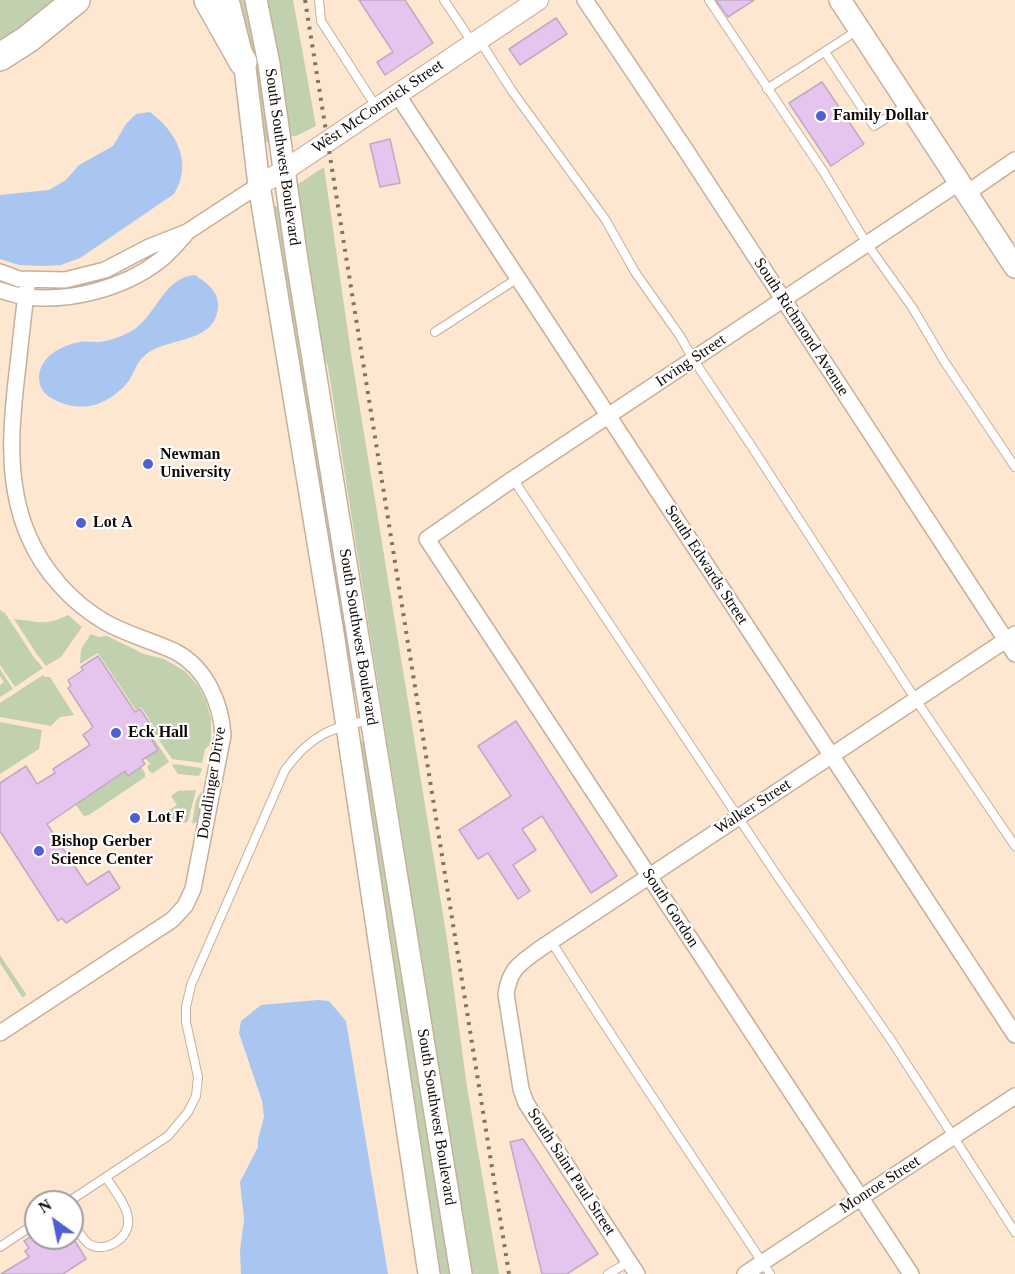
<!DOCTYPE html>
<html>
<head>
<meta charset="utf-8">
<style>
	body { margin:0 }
	#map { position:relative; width:1015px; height:1274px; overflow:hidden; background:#fde7d0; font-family:"Times New Roman",serif }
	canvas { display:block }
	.north { position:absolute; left:24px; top:1190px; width:60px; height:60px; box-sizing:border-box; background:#fff; border:2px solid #a09d9b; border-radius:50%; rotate:327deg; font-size:16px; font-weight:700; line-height:24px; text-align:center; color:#120b05 }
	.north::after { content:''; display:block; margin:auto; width:21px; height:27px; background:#4f5fd4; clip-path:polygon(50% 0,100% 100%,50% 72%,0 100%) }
</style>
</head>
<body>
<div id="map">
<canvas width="1015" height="1274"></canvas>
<div class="north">N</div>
</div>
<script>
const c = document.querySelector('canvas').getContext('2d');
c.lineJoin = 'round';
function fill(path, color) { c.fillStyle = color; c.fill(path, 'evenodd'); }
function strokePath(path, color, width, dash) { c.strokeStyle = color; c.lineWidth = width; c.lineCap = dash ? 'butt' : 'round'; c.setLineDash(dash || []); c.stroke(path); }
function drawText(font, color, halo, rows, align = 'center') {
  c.font = font + ' "Times New Roman",serif'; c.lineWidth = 4.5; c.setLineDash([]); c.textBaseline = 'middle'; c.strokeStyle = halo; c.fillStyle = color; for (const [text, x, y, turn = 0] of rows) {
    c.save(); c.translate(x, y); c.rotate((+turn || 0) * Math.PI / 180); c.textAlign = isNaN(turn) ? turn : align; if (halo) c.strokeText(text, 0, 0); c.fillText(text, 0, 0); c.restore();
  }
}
const green = new Path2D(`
	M0,0H64L0,49Z
	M235,0H250L269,142L262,143Z
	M267,0H293L316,126L296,136H287Z
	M324,167L352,360L447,939L467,1087L499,1274H471L328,367L318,338L292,188Z
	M276,206L279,207L356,687L355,692L351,689L273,207Z
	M0,610L5,613L33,656L43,668L15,687L0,665Z
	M68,615L82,627L61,657L46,666L36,653L14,619C37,621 44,627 68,615Z
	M91,634L99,637L107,636L144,654L164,659L185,671L199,687L206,701L211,719V744L205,749L202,763L172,759L152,730L155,728L141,707L136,710L98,653L80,664L81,649Z
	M0,669L13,689L0,697V685L4,682L0,676Z
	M43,675L45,677H50L74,715L60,717L51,726L0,717V703Z
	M0,722L42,730L39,749L0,774Z
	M151,734L169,762L153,773L150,772L147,767L150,764L145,758L158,750L149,735Z
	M357,736L368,748L452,1274H436Z
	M174,764L201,768L202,770L199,776L178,774L172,765Z
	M141,767L145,773V777L89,815L84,816L75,804L125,771L128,776Z
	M196,790L188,821L186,823L170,820L165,813L177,805L171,796L178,791Z
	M201,792L204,795L199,821L192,824L196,800Z
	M0,955L26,994L24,997H22L0,963Z`);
const water = new Path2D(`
	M150,112C177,132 193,163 174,194L80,258L61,265L43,266L19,265L0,259V195L49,190L66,180L79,165L113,146L126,124L136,114Z
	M195,275C207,283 219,291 218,307C215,345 166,336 144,356C137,362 134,372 130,379C121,392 104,404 89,406C77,408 64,405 53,399C45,395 39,388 39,378C39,357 62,345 80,342C86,341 92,342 98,342C110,341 127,335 136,328C158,311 165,277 195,275Z
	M318,1000L329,1001L346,1021L388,1274H241L240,1251L244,1219L240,1182L258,1147V1139L264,1117L262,1101L239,1033L241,1021L261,1005Z`);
const building = new Path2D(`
	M359,0H405L433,43L385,75L377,62L393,52Z
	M716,0H754L728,17Z
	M556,18L567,34L520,65L509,49Z
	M822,82L864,144L831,166L789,103Z
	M390,139L400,183L380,187L370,144Z
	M98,656L135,712L140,709L153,728L147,732L158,750L142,760L145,764L128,776L125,771L47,824L87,885L109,871L120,888L66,923L62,918L58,921L0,831V783L26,766L37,784L55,773L53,769L90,745L83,735L93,727L68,688L71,686L68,680L83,670L81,667Z
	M516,721L617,876L591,893L542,816L522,829L536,850L513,865L530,891L518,899L488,853L478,859L459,830L511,796L478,746Z
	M523,1139L598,1254L567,1274H542L510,1142Z
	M34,1234L43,1247L56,1238H73L86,1259L63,1274H1L29,1257L25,1251L29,1248L24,1241Z`);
const service = new Path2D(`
	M319,0L321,21L377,108
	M444,0L472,42
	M709,0L823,171L867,244L912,307L944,361L1015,467
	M480,41L512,91L605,219L635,272L680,336L693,359L750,444L916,700L1015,846
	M825,52L874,126L907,105
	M767,89L858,30
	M435,332L518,278
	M513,479L778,877L891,1040L1015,1232
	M551,941C622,1054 697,1163 770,1274
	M68,1202L168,1136L188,1112L196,1096L198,1077L186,1022V1007L191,985L285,770C310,736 330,727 371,720
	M72,1221C77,1229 82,1239 89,1244C105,1254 131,1238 128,1219C127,1205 113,1189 106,1177
	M0,1247L36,1223
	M608,1274L629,1262`);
const minor = new Path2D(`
	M585,0L685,149L1015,654
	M397,94L1015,1035
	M967,193L1015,160
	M0,272L19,279L65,280L105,270L149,247L187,232L259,185
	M0,290C9,293 18,296 27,297C71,302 124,288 159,261C169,254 177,243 185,235
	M0,1033L172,920L185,906L193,889L223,735C221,703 206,668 176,652C153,641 128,635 105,622C72,603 43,571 28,535C5,481 11,422 18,365C21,337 24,308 28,280
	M637,1274L526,1103L521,1089L506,994C510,967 521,963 541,948L1015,634
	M745,1274L1015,1096
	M911,1274L427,539L513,479L960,182`);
const tertiary = new Path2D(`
	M259,185L285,170L538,0`);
const secondary = new Path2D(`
	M228,0L245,68L259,185L333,633L429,1274
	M256,0L269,64L297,260L461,1274
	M840,0L1015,267`);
const motorway = new Path2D(`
	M208,0L243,62
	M0,57L28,39L76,0`);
const rail = new Path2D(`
	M305,0L509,1274`);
const markers = [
	[821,116,6,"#4f5fd4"],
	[148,464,6,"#4f5fd4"],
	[81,523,6,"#4f5fd4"],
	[116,733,6,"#4f5fd4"],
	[135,818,6,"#4f5fd4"],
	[39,851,6,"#4f5fd4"]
];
const streetNames = [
	["West McCormick Street",378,107,-34],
	["South Southwest Boulevard",282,157,82],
	["South Richmond Avenue",801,327,57],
	["Irving Street",691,361,-34],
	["South Edwards Street",706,565,57],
	["South Southwest Boulevard",358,637,81],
	["Dondlinger Drive",212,783,-81],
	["Walker Street",753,807,-33],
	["South Gordon",670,908,57],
	["South Southwest Boulevard",436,1117,81],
	["South Saint Paul Street",571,1172,57],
	["Monroe Street",880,1185,-33]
];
const poiNames = [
	["Family Dollar",833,116],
	["Newman",160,455],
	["University",160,473],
	["Lot A",93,523],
	["Eck Hall",128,733],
	["Lot F",147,818],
	["Bishop Gerber",51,842],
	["Science Center",51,860]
];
fill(green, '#c1d0ae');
fill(water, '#a8c6ef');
fill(building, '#e5c4ed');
strokePath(building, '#beabc3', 1.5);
strokePath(service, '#c6b09b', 10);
strokePath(minor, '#c6b09b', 18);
strokePath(tertiary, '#c6b09b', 22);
strokePath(secondary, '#c6b09b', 24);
strokePath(motorway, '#c6b09b', 30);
strokePath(service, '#fff', 8);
strokePath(minor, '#fff', 15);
strokePath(tertiary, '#fff', 20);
strokePath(secondary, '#fff', 21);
strokePath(motorway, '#fff', 27);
strokePath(rail, '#817365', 4, [3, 6]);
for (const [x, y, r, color] of markers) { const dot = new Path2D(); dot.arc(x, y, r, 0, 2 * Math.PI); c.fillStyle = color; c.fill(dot); strokePath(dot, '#fff', 2); }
drawText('16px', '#120b05', '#fff', streetNames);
drawText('bold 16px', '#120b05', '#fff', poiNames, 'left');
</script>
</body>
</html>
